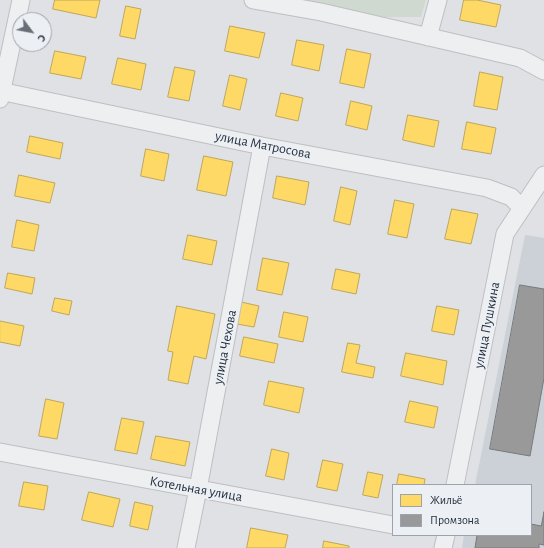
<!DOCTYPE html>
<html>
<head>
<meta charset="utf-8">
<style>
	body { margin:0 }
	#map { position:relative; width:544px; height:548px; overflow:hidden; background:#dfe1e4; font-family:"Alegreya Sans",sans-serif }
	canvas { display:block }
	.legend { position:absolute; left:392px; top:484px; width:140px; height:52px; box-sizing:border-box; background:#ecf0f5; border:1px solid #9da3ac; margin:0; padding:5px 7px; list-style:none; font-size:12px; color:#26303e }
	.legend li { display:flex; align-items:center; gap:8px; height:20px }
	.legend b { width:20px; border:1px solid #9da3ac }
	.north { position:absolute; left:12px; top:12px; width:40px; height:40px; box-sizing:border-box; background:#ecf0f5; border:1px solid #9da3ac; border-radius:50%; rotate:122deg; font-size:11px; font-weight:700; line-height:16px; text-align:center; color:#26303e }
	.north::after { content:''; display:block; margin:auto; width:14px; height:18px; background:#676e78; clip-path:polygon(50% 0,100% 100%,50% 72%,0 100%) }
</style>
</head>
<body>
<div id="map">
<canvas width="544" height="548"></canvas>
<ul class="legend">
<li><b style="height:11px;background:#ffd966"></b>Жильё</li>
<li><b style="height:11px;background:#999"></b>Промзона</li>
</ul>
<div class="north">С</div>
</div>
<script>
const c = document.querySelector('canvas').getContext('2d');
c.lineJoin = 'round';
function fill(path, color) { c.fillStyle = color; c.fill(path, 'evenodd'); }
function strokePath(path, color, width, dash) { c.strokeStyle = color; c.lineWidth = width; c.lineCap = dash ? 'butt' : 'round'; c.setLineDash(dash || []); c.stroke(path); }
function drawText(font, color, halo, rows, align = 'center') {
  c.font = font + ' "Alegreya Sans",sans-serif'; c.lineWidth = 4; c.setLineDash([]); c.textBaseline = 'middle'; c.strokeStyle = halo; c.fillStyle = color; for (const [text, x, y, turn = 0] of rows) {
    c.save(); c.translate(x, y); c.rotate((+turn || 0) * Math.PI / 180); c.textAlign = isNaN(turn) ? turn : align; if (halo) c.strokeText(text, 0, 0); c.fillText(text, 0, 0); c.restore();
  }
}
const built = new Path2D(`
	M525,235L544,238V548H462L464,535H531V485H475Z`);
const green = new Path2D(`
	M293,0H426L421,17H385Z`);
const homes = new Path2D(`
	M55,0H100L96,18L53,9Z
	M464,0H477L501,5L496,27L460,20Z
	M126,6L141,9L135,39L120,36Z
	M230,26L265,33L259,58L225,51Z
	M297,40L324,45L319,71L292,65Z
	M347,49L371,54L364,88L340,83Z
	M55,51L86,57L81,79L50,73Z
	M118,58L146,64L141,90L112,84Z
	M175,67L195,71L189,101L168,97Z
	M480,72L503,77L497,110L474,106Z
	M230,75L247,79L240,110L223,106Z
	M281,93L303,98L298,121L276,116Z
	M351,101L372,106L367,130L346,125Z
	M408,115L439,121L434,147L403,140Z
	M467,122L496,128L491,154L462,149Z
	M30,136L63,143L60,159L27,152Z
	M146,149L169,154L164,181L141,176Z
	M204,156L233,162L226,196L197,190Z
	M19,175L55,183L50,203L15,196Z
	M277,176L309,182L305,205L273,198Z
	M341,187L357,191L350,225L334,221Z
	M395,200L414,204L407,238L388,234Z
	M452,209L478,214L471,244L445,239Z
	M17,220L39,225L34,251L12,247Z
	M188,235L217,241L212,265L183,259Z
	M263,258L289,263L282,295L257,290Z
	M336,269L360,274L356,294L332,289Z
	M8,273L35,278L32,294L5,288Z
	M55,298L72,301L69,315L52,311Z
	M241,302L259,306L254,327L237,324Z
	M177,306L215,314L206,359L194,356L188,384L168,380L173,352L168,351Z
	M437,306L459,310L454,335L432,331Z
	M284,312L308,317L303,342L279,337Z
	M0,321L24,326L20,346L0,342Z
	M244,337L278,344L274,363L240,356Z
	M348,343L360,345L356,363L375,367L373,378L342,372Z
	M406,353L447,361L443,385L401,376Z
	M269,381L304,388L299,413L264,405Z
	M46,399L64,403L57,439L39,436Z
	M410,401L438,407L434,428L405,422Z
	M122,418L144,422L137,454L115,450Z
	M156,436L190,442L185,466L151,459Z
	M272,449L289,453L284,480L266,476Z
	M323,460L343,464L337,491L317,487Z
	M368,472L383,475L378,498L363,495Z
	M399,474L425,479L424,485H397Z
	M24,482L48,486L44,510L19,506Z
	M89,492L120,499L113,527L82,520Z
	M135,502L153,506L148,530L130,526Z
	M251,528L288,535L285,548H247Z
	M324,541L349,546V548H323Z`);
const industry = new Path2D(`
	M520,285L544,289V378L530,456L490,449Z
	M544,512V545L539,544V548H475L477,535H531V524L541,526Z`);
const minor = new Path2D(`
	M253,0L321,12L520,58L544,71
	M428,37L438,0
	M0,91L262,146L487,188L511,197L522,208
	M0,99L21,0
	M0,452L393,525
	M455,485L505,234L544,175
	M186,548L198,489L262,146
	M443,548L446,535`);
const streetNames = [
	["улица Матросова",263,145,11],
	["улица Пушкина",487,325,-79],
	["улица Чехова",225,347,-79],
	["Котельная улица",196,489,10]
];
fill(built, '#ccd1d8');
fill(green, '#d0d9cf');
fill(homes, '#ffd966');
strokePath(homes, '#bea65a', 1);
fill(industry, '#999');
strokePath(industry, '#767a7e', 1);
strokePath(minor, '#bdbfc2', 19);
strokePath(minor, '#eeeff1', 17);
drawText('14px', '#26303e', '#ecf0f5', streetNames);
</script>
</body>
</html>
